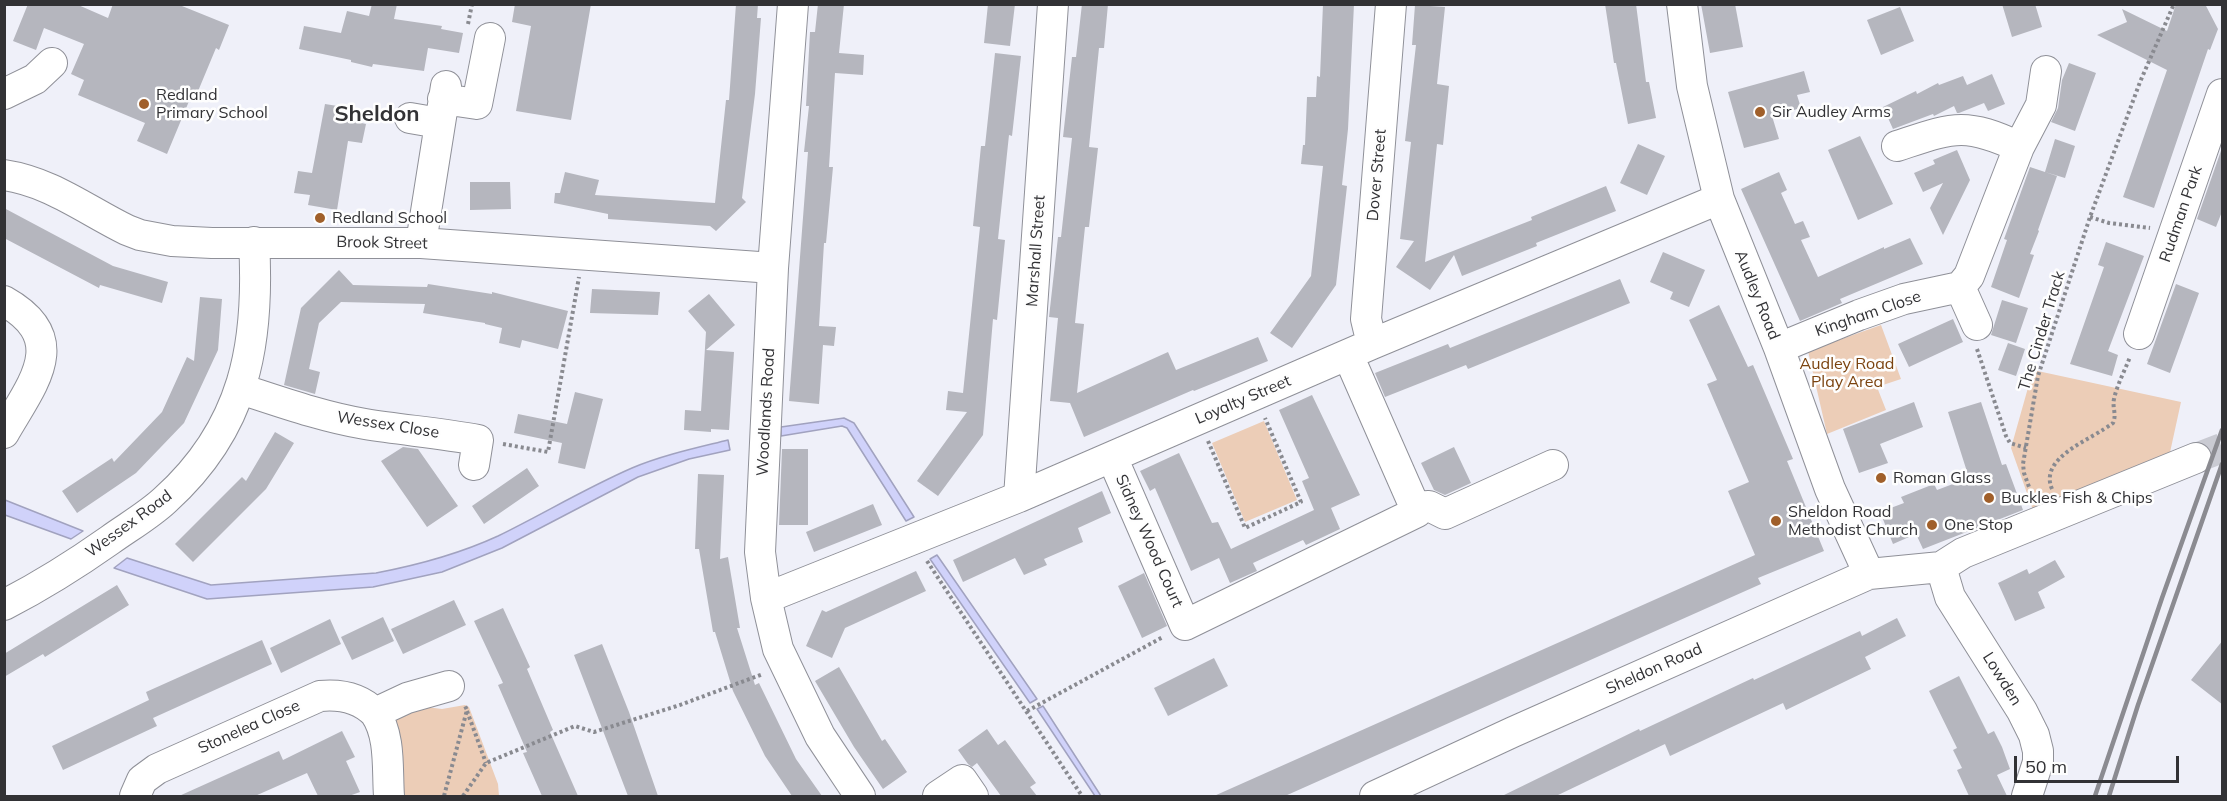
<!DOCTYPE html>
<html>
<head>
<meta charset="utf-8">
<style>
	body { margin:0 }
	#map { position:relative; width:2227px; height:801px; overflow:hidden; background:#eff0f9; font-family:Mulish,sans-serif }
	canvas { display:block }
	.frame { position:absolute; inset:0; border:6px solid #323235; pointer-events:none }
	.scale { position:absolute; left:2014px; top:756px; width:165px; height:27px; box-sizing:border-box; border:3px solid #323235; border-top:0; padding-left:8px; font-size:18px; line-height:21px; white-space:nowrap; color:#323235; -webkit-text-stroke:4px #fefefe; paint-order:stroke }
</style>
</head>
<body>
<div id="map">
<canvas width="2227" height="801"></canvas>
<div class="frame"></div>
<div class="scale">50 m</div>
</div>
<script>
const c = document.querySelector('canvas').getContext('2d');
c.lineJoin = 'round';
function fill(path, color) { c.fillStyle = color; c.fill(path, 'evenodd'); }
function strokePath(path, color, width, dash) { c.strokeStyle = color; c.lineWidth = width; c.lineCap = dash ? 'butt' : 'round'; c.setLineDash(dash || []); c.stroke(path); }
function drawText(font, color, halo, rows, align = 'center') {
  c.font = font + ' Mulish,sans-serif'; c.lineWidth = 5; c.setLineDash([]); c.textBaseline = 'middle'; c.strokeStyle = halo; c.fillStyle = color; for (const [text, x, y, turn = 0] of rows) {
    c.save(); c.translate(x, y); c.rotate((+turn || 0) * Math.PI / 180); c.textAlign = isNaN(turn) ? turn : align; if (halo) c.strokeText(text, 0, 0); c.fillText(text, 0, 0); c.restore();
  }
}
const green = new Path2D(`
	M1881,325L1901,379L1877,387L1886,410L1827,434L1808,351Z
	M2033,370L2181,402L2169,457L2034,513L2011,448Z
	M1264,421L1297,500L1245,522L1212,443Z
	M465,705L469,707L498,784L499,796H397L394,716L426,707L442,709Z`);
const water = new Path2D(`
	M844,418L854,423L914,517L906,521L847,428L842,426L781,436V427Z
	M728,440L730,450L689,459L638,477L502,548L442,572L373,587L207,599L114,568L127,558L211,585L376,573C418,565 459,554 498,536C543,514 586,488 632,468C663,455 696,448 728,440Z
	M5,500L83,531L71,539L5,515Z
	M937,555L1037,699L1030,703L930,559Z
	M1043,706L1101,796H1095L1037,709Z`);
const building = new Path2D(`
	M28,4H76L108,18L113,4H177L229,25L219,50L216,48L196,96L192,94L167,154L137,141L145,123L78,95L84,80L71,74L84,44L44,28L36,50L13,41Z
	M372,4H397L394,19L442,26L441,29L463,33L459,53L428,48L424,71L373,64L372,67L351,62V60L299,49L304,26L341,33L347,11L369,16Z
	M515,4H591L571,120L516,111L531,26L512,22Z
	M736,4H758L757,18H761L755,94L742,198L746,202L716,231L710,226L608,219V214L554,203L555,193H560L565,172L599,180L595,195L715,203L726,100H729Z
	M818,4H844L839,53L864,55L863,75L835,73L829,167H833L826,243H824L819,326L836,327L834,346L823,345L819,404L789,401L808,152H804L809,106H806L810,32H815Z
	M988,4H1015L1010,46L984,43Z
	M1082,4H1108L1104,48H1099L1089,147L1098,148L1089,227H1085L1075,323L1084,324L1077,393L1168,352L1176,370L1258,337L1268,361L1194,391L1193,390L1084,437L1070,403L1050,401L1058,318L1049,317L1058,237H1061L1072,138L1063,137L1072,57H1076Z
	M1323,4H1354L1348,129L1342,185L1347,186L1336,285L1292,348L1270,333L1311,276L1323,166L1301,164L1303,145H1305L1307,97H1316L1317,76L1320,77Z
	M1605,4H1636L1646,82H1649L1656,118L1628,124L1616,63H1614Z
	M1701,4H1735L1743,47L1710,53Z
	M2002,4H2035L2042,27L2012,37Z
	M2176,4H2205L2218,29L2210,50L2208,49L2154,208L2123,197L2167,70L2097,35L2127,22L2122,9L2167,31Z
	M1415,5L1445,7L1437,84L1449,86L1443,145L1437,144L1425,262L1532,220L1531,217L1606,186L1616,211L1536,243L1537,246L1462,276L1454,255L1430,290L1396,267L1414,241L1400,239L1411,142L1405,141L1416,45H1412Z
	M1900,7L1914,41L1881,55L1867,20Z
	M995,53L1021,56L1012,136L1009,135L998,239L1005,240L997,320L993,319L983,435L938,496L917,481L967,412L946,410L948,391L963,393L980,227L973,226L981,146H985Z
	M2069,63L2096,73L2075,131L2051,122L2058,108L2062,80Z
	M1804,71L1810,92L1797,95L1801,108L1772,116L1779,139L1744,148L1728,92Z
	M1992,74L2005,104L1988,111L1984,103L1959,113H1957L1954,106L1934,116L1933,114L1893,129L1883,107L1916,91L1917,94L1938,83L1939,85L1963,76L1967,85Z
	M325,104L350,108L348,120L366,124L362,143L348,141L337,210L308,205L310,195L294,193L298,171L312,173Z
	M1860,136L1893,204L1858,220L1828,150Z
	M2055,139L2075,146L2065,178L2045,172Z
	M1638,144L1665,156L1647,195L1620,183Z
	M2223,145V209L2216,227L2197,219Z
	M1957,150L1970,180L1943,235L1930,208L1943,183L1923,192L1914,173L1935,164L1933,160Z
	M2030,167L2057,176L2038,230L2039,231L2030,254L2034,255L2019,298L1991,287L2007,240L2004,239Z
	M1779,172L1787,190L1781,193L1795,224L1803,221L1810,237L1801,240L1818,277L1884,247V249L1910,238L1923,264L1840,299L1842,303L1800,321L1741,189Z
	M470,182H510L511,209L470,210Z
	M4,208L113,266L168,282L162,303L100,285L99,288L4,238Z
	M2106,242L2144,256L2108,351L2118,355L2112,376L2070,364L2104,267L2098,265Z
	M1663,252L1705,270L1689,307L1670,299L1673,292L1650,282Z
	M339,270L353,285L427,287L428,284L492,294V292L568,311L558,349L522,340L520,348L499,343L502,328L485,324V323L423,313L425,304L341,302L319,323L309,369L320,372L315,394L284,385L301,308Z
	M1620,279L1630,303L1468,369L1466,365L1385,397L1375,373L1448,344L1450,348Z
	M2176,284L2199,293L2170,373L2147,364Z
	M592,289L660,292L658,315L590,313Z
	M709,294L735,325L706,350L734,352L729,430L711,429V432L684,430L685,410L701,411L706,332L688,311Z
	M200,297L222,299L218,350L184,423L136,473L77,513L62,491L112,458L114,462L162,412L187,357L194,361Z
	M2002,300L2028,308L2016,343L1991,335Z
	M1719,305L1748,367L1753,365L1793,459L1787,461L1824,551L1758,578L1761,584L1285,796H1214L1755,555L1728,491L1749,482L1707,384L1717,380L1689,320Z
	M1953,319L1963,342L1909,367L1898,344Z
	M2008,343L2025,349L2016,376L1998,370Z
	M575,392L603,399L585,469L558,463L562,443L514,433L518,414L567,424Z
	M1312,395L1360,495L1331,508L1340,529L1306,545L1303,540L1253,563L1257,571L1230,583L1219,558L1191,571L1155,488L1150,491L1140,471L1179,453L1212,523L1218,522L1231,549L1314,510L1302,481L1309,478L1279,410Z
	M1914,402L1923,427L1880,444L1888,463L1859,473L1843,429Z
	M1981,402L2002,465L2006,464L2023,510L1923,549L1916,534L1893,544L1880,512L1904,503L1901,497L1934,484L1937,490L1969,478L1948,412Z
	M275,432L294,443L266,489L193,562L175,544L242,477L246,481Z
	M403,447L418,449L458,506L427,527L381,461Z
	M1454,447L1471,483L1445,495L1434,490L1421,463Z
	M782,449H808V525H779Z
	M527,468L539,486L484,524L472,506Z
	M698,474L724,475L720,559L728,557L740,628H737L755,685L759,683L796,759L822,796H792L765,756L733,691L715,632H713L699,549H695Z
	M1102,491L1111,513L1078,528L1083,542L1044,559L1047,565L1024,575L1015,558L963,582L953,560Z
	M873,504L882,525L814,552L806,532Z
	M2055,560L2065,577L2038,592L2045,608L2015,621L1998,583L2027,569L2029,574Z
	M916,571L926,591L845,628L832,658L806,646L822,610L826,612Z
	M1144,573L1167,626L1142,638L1118,586Z
	M117,585L129,605L45,657L43,654L4,677V654Z
	M454,600L466,625L403,654L391,629Z
	M503,608L530,667L527,669L553,730L550,732L578,796H542L523,753L527,752L498,685L503,683L474,621Z
	M383,617L394,641L352,660L341,637Z
	M1897,618L1906,636L1865,657L1871,669L1786,710L1783,703L1670,756L1665,744L1556,796H1502L1639,729L1640,731L1753,678L1754,680L1860,631L1862,636Z
	M330,619L341,644L281,673L270,648Z
	M262,640L272,664L153,718L157,726L63,770L52,746L149,700L146,692Z
	M2223,640V705L2191,680Z
	M602,644L629,712L658,796H628L574,655Z
	M1214,658L1228,686L1168,716L1154,688Z
	M839,667L882,741L885,739L907,772L883,789L854,747L815,681Z
	M1959,676L1988,734L1994,731L2002,747L2010,769L1997,775L2007,796H1969L1957,770L1962,768L1953,750L1957,748L1929,691Z
	M987,729L998,745L1005,740L1036,783L1030,787L1037,796H1001L977,763L972,767L968,764L958,750Z
	M342,731L355,757L346,761L360,792L349,796H318L307,773L255,796H179L279,751L283,760Z`);
const minorTunnel = new Path2D(`
	M2196,458L2222,448`);
const path = new Path2D(`
	M468,24L472,4
	M2090,217L2109,223L2150,228
	M1977,349L2006,436L2010,443L2026,448
	M1208,441L1245,528L1301,502L1265,418
	M503,444L548,452L579,277
	M2052,489C2038,457 2093,439 2113,423C2117,414 2112,408 2114,399C2117,385 2125,370 2130,357
	M2033,498L2024,473L2023,464L2038,376L2090,217L2140,82L2174,4
	M927,561L1082,796
	M467,711L486,763
	M1027,711L1163,637
	M444,796L467,710L464,704
	M463,796L486,763L575,726L594,732L680,705L763,674`);
const minor = new Path2D(`
	M793,4L773,268L760,552L766,598L778,649L820,736L860,796
	M1682,4L1692,86L1719,199L1779,348L1830,489L1869,574
	M4,94L35,79L52,63
	M443,99L477,104L490,38
	M410,118L439,123
	M2019,147L2041,105L2046,71
	M4,175C51,182 86,210 127,230L140,235L172,241L212,243H421L773,268
	M421,243L446,86
	M1960,287L1977,325
	M4,301C72,339 32,384 4,433
	M2139,334L2222,94
	M1372,344L1366,319L1391,4
	M1779,348L1859,315L1904,299L1960,287L1969,276L2019,147C1964,121 1952,128 1897,146
	M241,389C281,402 323,417 365,424C402,430 440,433 478,440L474,465
	M1112,457L1185,625L1417,512L1348,355
	M1019,497L1053,4
	M1415,507L1429,506L1445,514L1553,465
	M1941,567L1950,597L2022,711L2034,735L2038,751V762L2027,796
	M766,598L1019,497L1372,344L1719,199
	M4,605C41,586 76,564 110,540C128,527 149,515 165,500C245,428 260,344 254,242
	M375,713C391,736 387,770 389,796
	M135,796L142,780L157,769L320,696C340,694 360,698 375,713L407,698L449,686
	M938,796L962,780L973,796
	M1375,796L1513,732L1869,574L1941,567L1963,553L2196,458`);
const rail = new Path2D(`
	M2095,796L2162,598L2222,430
	M2109,796L2138,705L2222,464`);
const markers = [
	[144,104,6,"#a05f2a"],
	[1760,112,6,"#a05f2a"],
	[320,218,6,"#a05f2a"],
	[1881,478,6,"#a05f2a"],
	[1989,498,6,"#a05f2a"],
	[1776,521,6,"#a05f2a"],
	[1932,525,6,"#a05f2a"]
];
const poiNames = [
	["Redland",156,95],
	["Primary School",156,113],
	["Sir Audley Arms",1772,112],
	["Redland School",332,218],
	["Roman Glass",1893,478],
	["Buckles Fish & Chips",2001,498],
	["Sheldon Road",1788,512],
	["Methodist Church",1788,530],
	["One Stop",1944,525]
];
const streetNames = [
	["Dover Street",1377,175,-85],
	["Rudman Park",2181,214,-71],
	["Brook Street",382,243,1],
	["Marshall Street",1036,251,-86],
	["Audley Road",1757,295,68],
	["Kingham Close",1868,314,-19],
	["The Cinder Track",2042,331,-73],
	["Loyalty Street",1243,400,-23],
	["Woodlands Road",766,412,-87],
	["Wessex Close",388,425,9],
	["Wessex Road",129,524,-36],
	["Sidney Wood Court",1149,541,66],
	["Sheldon Road",1654,669,-24],
	["Lowden",2002,679,58],
	["Stonelea Close",249,727,-24]
];
const parkNames = [
	["Audley Road",1847,364],
	["Play Area",1847,382]
];
const districtNames = [
	["Sheldon",377,114]
];
fill(green, '#eccdb7');
fill(water, '#d0d2fa');
strokePath(water, '#a1a2bf', 1.5);
fill(building, '#b5b6be');
strokePath(minorTunnel, '#c9cad2', 30, [30, 15]);
strokePath(minor, '#8f9098', 32);
strokePath(path, '#898a90', 4, [3, 3]);
strokePath(minor, '#fff', 30);
strokePath(rail, '#8b8b91', 4.5);
for (const [x, y, r, color] of markers) { const dot = new Path2D(); dot.arc(x, y, r, 0, 2 * Math.PI); c.fillStyle = color; c.fill(dot); strokePath(dot, '#fefefe', 2); }
drawText('16px', '#323235', '#fefefe', poiNames, 'left');
drawText('16px', '#323235', '#fefefe', streetNames);
drawText('16px', '#7b430f', '#fefefe', parkNames);
drawText('bold 22px', '#323235', '#fefefe', districtNames);
</script>
</body>
</html>
